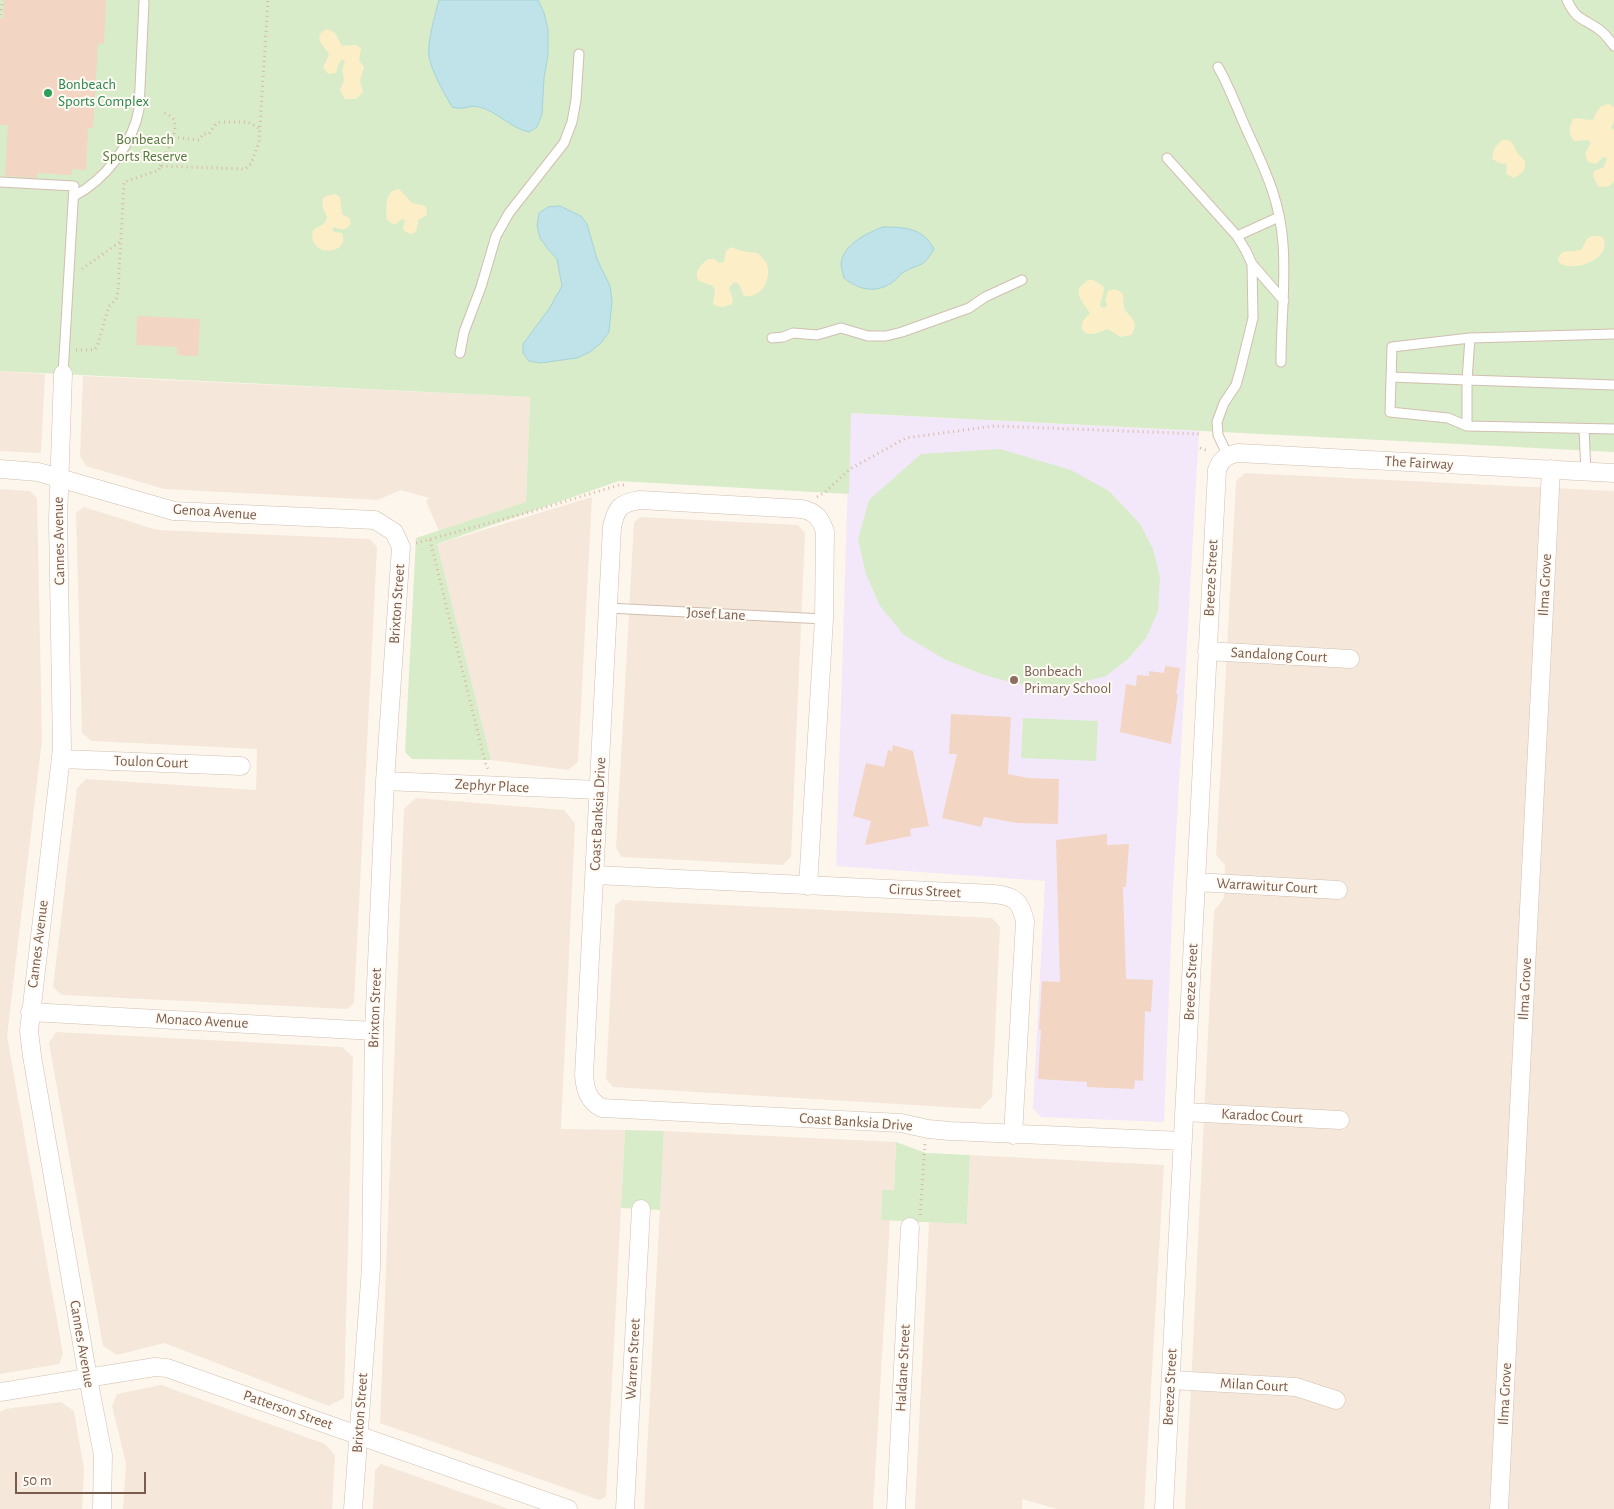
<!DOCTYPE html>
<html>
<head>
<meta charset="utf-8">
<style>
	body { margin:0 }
	#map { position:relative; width:1614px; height:1509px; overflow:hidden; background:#fdf6ec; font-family:"Alegreya Sans",sans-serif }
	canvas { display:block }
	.scale { position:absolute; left:15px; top:1472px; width:131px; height:22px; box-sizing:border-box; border:2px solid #7a5c4d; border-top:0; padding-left:6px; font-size:15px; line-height:18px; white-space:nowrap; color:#7a5c4d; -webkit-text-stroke:4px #fffaf3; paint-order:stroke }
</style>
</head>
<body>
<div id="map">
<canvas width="1614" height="1509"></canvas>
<div class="scale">50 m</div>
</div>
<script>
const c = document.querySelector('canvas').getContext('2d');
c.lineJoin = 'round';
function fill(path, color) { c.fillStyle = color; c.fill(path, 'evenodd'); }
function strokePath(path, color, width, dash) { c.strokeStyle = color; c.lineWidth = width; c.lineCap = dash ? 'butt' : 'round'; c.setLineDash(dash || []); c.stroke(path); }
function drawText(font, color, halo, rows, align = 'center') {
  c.font = font + ' "Alegreya Sans",sans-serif'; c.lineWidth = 4; c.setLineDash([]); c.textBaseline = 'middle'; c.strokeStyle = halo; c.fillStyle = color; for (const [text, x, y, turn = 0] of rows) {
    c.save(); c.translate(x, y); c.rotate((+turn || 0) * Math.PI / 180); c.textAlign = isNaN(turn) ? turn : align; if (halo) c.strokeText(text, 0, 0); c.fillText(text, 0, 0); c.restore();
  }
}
const residential = new Path2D(`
	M0,371L45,374L41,453L0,451Z
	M83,376L530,397L526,502L439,531L426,501L429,498L401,490L378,500L164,489L86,466L80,456Z
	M1245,473L1614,491V1509H1185L1214,911L1224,898L1225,865L1216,855L1236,481Z
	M0,489L30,491L37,498L42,740L7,1036L63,1354L59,1364L0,1374Z
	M592,497L578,762L568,770L491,760L437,544Z
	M84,507L157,530L370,539L377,547L354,1003L347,1009L62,995L53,987L77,788L86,779L256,790L257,749L92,741L82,733L76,513Z
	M641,517L798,525L805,533L791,857L782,865L622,857L616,848L634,522Z
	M416,798L564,810L575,823L561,1129L625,1130L606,1497L599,1500L380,1423L404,809Z
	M622,900L992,918L1000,927L992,1097L980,1109L613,1087L606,1079L615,905Z
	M56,1032L342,1047L353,1057L344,1398L329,1406L164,1343L117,1355L103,1346L49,1043Z
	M664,1131L896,1142L894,1191L882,1190L881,1219L890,1220L873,1509H644Z
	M970,1155L1164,1165L1144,1509H1057L1022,1499V1509H915L929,1222L967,1224Z
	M161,1385L325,1444L335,1455L332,1509H123L126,1463L112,1406L117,1394Z
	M61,1402L74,1411L84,1469L82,1509H0V1412L5,1409Z
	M381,1464L509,1509H373L375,1470Z`);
const education = new Path2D(`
	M850,413L1199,431L1173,890L1164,1122L1041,1117L1033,1108L1045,881L836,866Z`);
const green = new Path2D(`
	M0,0H1614V452L851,413L849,494L619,481L437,544L491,760L412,759L405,752L416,538L526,502L530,397L0,371Z
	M1000,449L1071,470L1109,491L1140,524L1153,549L1160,577L1158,611L1146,638L1128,659L1106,676L1068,686H1046L1018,684L984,675L944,659L904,635L880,606L866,574L858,539L869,500L921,454Z
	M1023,718L1098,721L1096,761L1021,758Z
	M625,1130L664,1131L660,1210L621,1208Z
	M896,1142L926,1153L970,1155L967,1224L881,1220L882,1190H894Z`);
const sand = new Path2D(`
	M327,29L335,33L342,46L356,45L361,48L359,60L364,67L360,81L363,92L356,99H345L340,90L344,80L342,70L345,62L342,59L338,65L336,73L328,74L323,67L328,57L329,53C321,45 313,34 327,29Z
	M1609,104L1614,107V121L1611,128L1614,130V181C1610,187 1604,188 1598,186L1593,176L1594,171L1604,167L1607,158L1603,157L1596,164L1588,162L1585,154L1591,142L1587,140L1574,141C1568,134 1569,127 1573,119C1581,116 1586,122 1594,119C1597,110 1599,106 1609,104Z
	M1502,140C1513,139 1512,144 1517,152C1519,156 1523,157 1525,162C1526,171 1521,174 1514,178L1506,174L1507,166L1506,163L1502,164L1492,159L1494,149Z
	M399,189L412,203L422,205L426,207L427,215L418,220L417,229L414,233L410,234L403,230L405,220L402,219L394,225L387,220C386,210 384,190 399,189Z
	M335,194L340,197L342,214L349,218L351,222C348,230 342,231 335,227L332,229L334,232L342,233C351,256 306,258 313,230C319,226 326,225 327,217C324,210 320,205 324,197Z
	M1592,236H1599L1603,238C1614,259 1569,275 1558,261L1559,256L1563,252L1581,250L1587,239Z
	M731,247L741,251L758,253C760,256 764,259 766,262C773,277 762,299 744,296L739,284L734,282L729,288L733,300L732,304C725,307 719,308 713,304L715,291L713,286C709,284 706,284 702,282C690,277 701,264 708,259H714L719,263L724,262L726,251Z
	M1088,280H1093L1103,286L1104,290L1100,305L1102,308L1106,307L1107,304L1105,301L1108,291C1115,288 1117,289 1123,294L1124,309C1132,319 1140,322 1131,335L1120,337L1108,329C1103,330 1097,334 1091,334C1078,335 1080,319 1090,314C1086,304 1077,301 1079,288Z`);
const water = new Path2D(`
	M439,0H538L544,13L548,29V55L544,78L542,114L537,127L529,132C510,128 497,111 479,107C469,104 464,111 452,107C444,93 432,72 429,57C427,42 435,15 439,0Z
	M560,206L581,216L587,224L597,259L610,286L612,301L609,332L601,343L590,352L577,358L540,363L529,361L523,353V344L549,309L562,286L557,259L548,249L540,238L537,226L539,213L548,207Z
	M883,227C905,227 923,228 934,249C922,269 922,262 904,272C900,274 897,279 893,282C875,294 859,290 844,278C843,274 842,270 841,266C841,245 867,233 883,227Z`);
const building = new Path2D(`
	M4,0H106L104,44L98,43L93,128H88L86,170L72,169V175L37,173V178L5,176L8,125H0V18H3Z
	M137,316L200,319L198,356L177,355V347L136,345Z
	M1165,666L1180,668L1176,694H1178L1171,744L1120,732L1126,684L1136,686L1137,675L1149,676V671L1164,673Z
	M951,714L1011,717L1008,774L1028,778L1059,779L1058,824L1017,823L984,817L981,827L942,818L957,754H949Z
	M893,745L913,751L929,826L910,829L911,836L865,845L871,821L853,816L866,763L884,767L888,750L892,751Z
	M1107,834V845L1129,844L1126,887H1123L1126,979L1153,980L1151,1012L1145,1011L1143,1081L1135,1080L1134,1089L1087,1087V1082L1038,1079L1041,1030H1039L1042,981L1060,982L1056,840Z`);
const path = new Path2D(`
	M0,15L3,0
	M173,137L199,140L203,134H209L216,124L220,122H248L259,128
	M160,166C165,155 179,132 174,120C172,116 167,114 164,113
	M82,269L121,241
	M76,350H94L97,347L109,306L116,299L118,292L124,182L159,170L160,166L245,169L251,164L259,142L268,0
	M1200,448L1208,451
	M817,497L824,493L850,469L906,438L994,426L1201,434
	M430,540L486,765L488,769
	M416,543L530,512L619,485H624
	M920,1215L925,1144`);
const service = new Path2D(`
	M1567,0C1576,19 1580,17 1597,28C1604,32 1609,39 1614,46
	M1218,67C1229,86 1236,106 1245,126C1263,166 1280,198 1283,244C1286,284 1281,322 1281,362
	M1167,158L1237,236L1246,251L1252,264L1284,301
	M0,182L74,186L63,374
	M74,196C105,180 133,144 139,109L144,2
	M1237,236L1279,217
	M1614,334L1470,338L1392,347L1390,412L1448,418L1467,426L1614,429
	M772,338L783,337L793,333L817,335L841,328L868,336H886L902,332L969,308L985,297L1022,280
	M460,353L464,332L481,287L496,236L509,213L564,143L572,122L576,100L579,54
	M1391,377L1467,380L1470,338
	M1467,426V380L1614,385
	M1584,429L1586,472
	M1228,456L1218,435L1217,422L1224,403L1236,385L1240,371L1253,318L1252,264
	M608,608L824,619`);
const minor = new Path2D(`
	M63,374L58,520L62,748L29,1031L32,1056L88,1378L103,1455L102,1509
	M0,469L38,472L174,511L375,520L394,532L401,547L385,781L374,1031L371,1268L353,1509
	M1207,651L1350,659
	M61,759L241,766
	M385,781L599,790
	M595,875L994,894C1015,896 1020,901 1025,921L1013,1135
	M1196,882L1338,890
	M808,886L824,619L825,532C821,519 816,512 802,509L640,500C620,503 616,508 612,527L584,1075C585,1089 588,1101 602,1108L901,1123L928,1129L950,1131L1183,1141
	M30,1012L374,1031
	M1184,1112L1340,1120
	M1171,1380L1296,1387L1336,1400
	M0,1392L155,1367L167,1368L568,1509
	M625,1509L641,1209
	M896,1509L910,1227
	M1164,1509L1217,470C1221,459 1227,455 1238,453L1614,473
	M1499,1509L1551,469`);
const markers = [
	[48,93,5,"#2e9e5b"],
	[1014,680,5,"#8d6e63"]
];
const leisureNames = [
	["Bonbeach",58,84],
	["Sports Complex",58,101]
];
const parkNames = [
	["Bonbeach",145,139],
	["Sports Reserve",145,156]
];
const streetNames = [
	["The Fairway",1419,463,3],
	["Genoa Avenue",215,512,4],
	["Cannes Avenue",59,541,-91],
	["Breeze Street",1211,578,-87],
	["Ilma Grove",1545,585,-87],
	["Brixton Street",397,604,-86],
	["Josef Lane",716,614,3],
	["Sandalong Court",1279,655,3],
	["Toulon Court",151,762,2],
	["Zephyr Place",492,786,3],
	["Coast Banksia Drive",598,814,-87],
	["Warrawitur Court",1267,886,3],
	["Cirrus Street",925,891,3],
	["Cannes Avenue",38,944,-83],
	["Breeze Street",1191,982,-87],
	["Ilma Grove",1525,989,-87],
	["Brixton Street",375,1008,-88],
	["Monaco Avenue",202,1021,3],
	["Karadoc Court",1262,1116,3],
	["Coast Banksia Drive",856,1122,4],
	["Cannes Avenue",82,1344,80],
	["Warren Street",633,1359,-87],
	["Haldane Street",903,1368,-87],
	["Milan Court",1254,1385,3],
	["Breeze Street",1170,1387,-87],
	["Ilma Grove",1505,1394,-87],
	["Patterson Street",288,1410,19],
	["Brixton Street",360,1413,-86]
];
const educationNames = [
	["Bonbeach",1024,671],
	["Primary School",1024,688]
];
fill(residential, '#f5e8da');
fill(education, '#f3e8fa');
fill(green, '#d8ecc9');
fill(sand, '#fcefc7');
fill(water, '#bfe3e8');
strokePath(water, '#a5d3da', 1);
fill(building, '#f3d5c3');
strokePath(service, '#d1beb0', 11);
strokePath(minor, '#d1beb0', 19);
strokePath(path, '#d9b8a5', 3, [1, 4]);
strokePath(service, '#fff', 9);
strokePath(minor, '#fff', 18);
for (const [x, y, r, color] of markers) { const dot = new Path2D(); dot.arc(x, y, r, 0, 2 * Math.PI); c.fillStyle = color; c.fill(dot); strokePath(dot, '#fffaf3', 2); }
drawText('15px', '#27864d', '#fffaf3', leisureNames, 'left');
drawText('15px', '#537a41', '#fffaf3', parkNames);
drawText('15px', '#7a5c4d', '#fffaf3', streetNames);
drawText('15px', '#785e54', '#fffaf3', educationNames, 'left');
</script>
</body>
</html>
